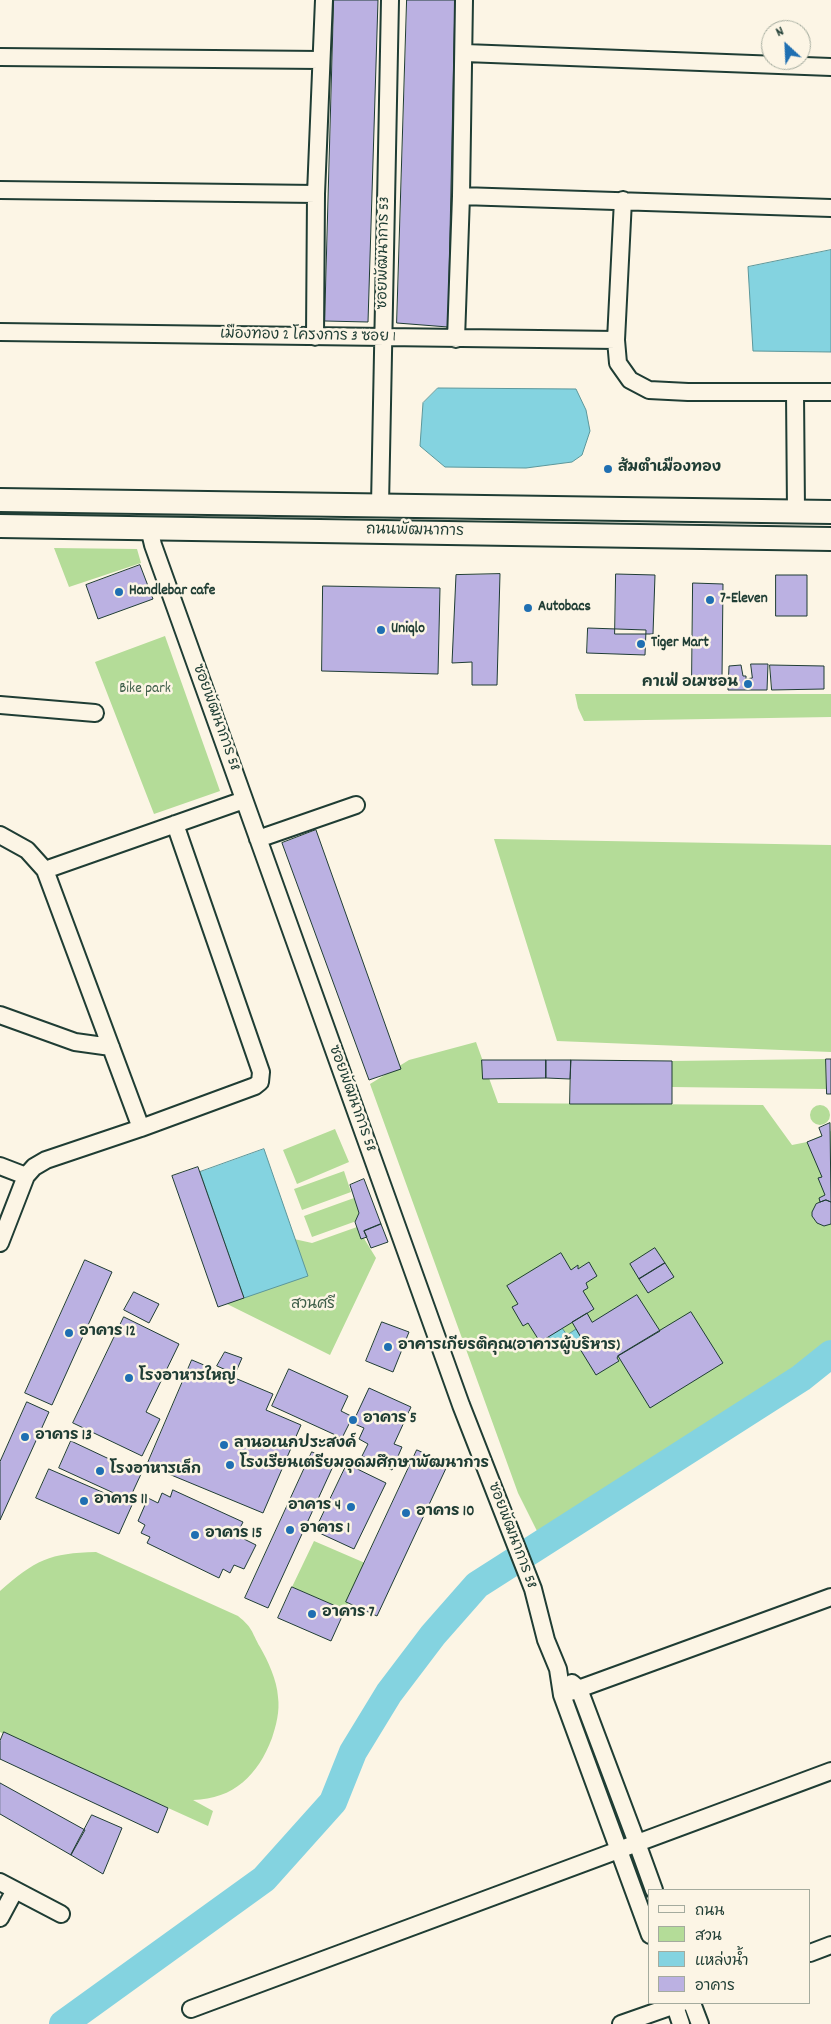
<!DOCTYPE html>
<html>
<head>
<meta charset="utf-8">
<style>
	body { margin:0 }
	#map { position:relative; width:831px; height:2024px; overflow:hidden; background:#fcf5e5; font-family:Dekko,"Playpen Sans Thai",sans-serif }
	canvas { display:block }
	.legend { position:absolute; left:648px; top:1889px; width:162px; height:115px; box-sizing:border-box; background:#fcf5e5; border:1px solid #a4ab9e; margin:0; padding:6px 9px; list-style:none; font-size:15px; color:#1f3d34 }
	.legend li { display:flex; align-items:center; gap:10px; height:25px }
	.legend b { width:25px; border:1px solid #a4ab9e }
	.north { position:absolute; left:761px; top:20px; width:50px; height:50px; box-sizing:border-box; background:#fcf5e5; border:1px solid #a4ab9e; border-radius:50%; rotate:335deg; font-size:14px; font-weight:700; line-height:20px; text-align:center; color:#1f3d34 }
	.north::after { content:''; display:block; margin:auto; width:18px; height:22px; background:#1f6fb2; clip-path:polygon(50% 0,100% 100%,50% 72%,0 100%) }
</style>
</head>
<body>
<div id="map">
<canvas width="831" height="2024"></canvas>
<ul class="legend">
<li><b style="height:6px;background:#fcf5e5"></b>ถนน</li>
<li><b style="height:14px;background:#b4dc98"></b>สวน</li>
<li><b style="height:14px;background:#84d3e0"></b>แหล่งน้ำ</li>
<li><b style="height:14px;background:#bbb1e2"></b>อาคาร</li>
</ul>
<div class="north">N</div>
</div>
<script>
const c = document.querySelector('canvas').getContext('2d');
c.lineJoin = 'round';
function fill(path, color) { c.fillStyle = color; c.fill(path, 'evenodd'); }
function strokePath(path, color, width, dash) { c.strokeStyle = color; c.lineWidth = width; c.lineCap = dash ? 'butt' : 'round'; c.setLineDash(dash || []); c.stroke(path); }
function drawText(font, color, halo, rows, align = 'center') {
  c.font = font + ' Dekko,"Playpen Sans Thai",sans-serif'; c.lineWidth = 5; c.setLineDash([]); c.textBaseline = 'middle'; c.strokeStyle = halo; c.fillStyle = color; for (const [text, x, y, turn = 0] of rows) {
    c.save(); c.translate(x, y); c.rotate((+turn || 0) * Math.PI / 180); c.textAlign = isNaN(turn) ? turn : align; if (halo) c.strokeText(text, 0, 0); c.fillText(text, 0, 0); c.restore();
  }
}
const green = new Path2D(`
	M54,548L137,549L141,563L69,587Z
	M165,636L220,791L154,814L95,662Z
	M575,694H831V717L584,721L578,708Z
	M494,839L831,845V1052L557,1041Z
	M476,1042L498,1103L763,1105L792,1145L807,1142L831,1131V1340L704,1431L538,1533L518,1493L370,1084L409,1060Z
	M826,1059V1089L672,1087V1061Z
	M810 1115a10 10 0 1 1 20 0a10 10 0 1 1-20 0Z
	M335,1129L349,1162L297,1184L283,1150Z
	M344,1171L351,1192L302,1210L294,1189Z
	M354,1198L362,1219L312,1237L304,1216Z
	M357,1227L376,1258L330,1355L223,1302L294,1239L312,1243Z
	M314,1541L365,1563L345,1610L292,1587Z
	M96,1552L238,1616C253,1628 251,1631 260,1647C268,1661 277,1680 278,1697C280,1711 276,1726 272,1738C258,1775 234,1799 193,1800L213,1811L208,1826L0,1732V1591C35,1560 50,1553 96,1552Z`);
const water = new Path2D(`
	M831,250V352L753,351L748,267Z
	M438,388L576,389L586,410L590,431L582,455L572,462L526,468L445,467L420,446L423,403Z
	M264,1149L308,1276L244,1298L200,1172Z
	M562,1328L567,1335L576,1329L586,1346L580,1349L572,1337L555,1348L548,1336Z`);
const river = new Path2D(`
	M63,2024L264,1879L333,1802L353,1752L389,1693L433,1635L477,1585L801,1378L831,1354`);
const building = new Path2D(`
	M334,0H378L368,322L325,321Z
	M407,0H455L448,327L397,323Z
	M140,565L153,599L98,619L86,585Z
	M500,574L497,685H472V662L452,663L456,575Z
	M616,574L655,575L653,634H615Z
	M776,575H807V616H776Z
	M693,583L723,584L722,678H692Z
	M323,586L440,588L438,674L322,671Z
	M588,628L646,630L645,655L587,653Z
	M751,664H768L767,690H728L729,666L741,665L743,676H746V679L752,678Z
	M770,665L824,666V689L772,690Z
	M316,830L401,1069L369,1080L282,843Z
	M826,1059H831V1094H827Z
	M482,1060H546V1078L483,1079Z
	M546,1060H571L570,1079L546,1078Z
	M571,1060L672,1061V1104H570Z
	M830,1123L831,1202L826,1200L820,1202L819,1198L825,1195L818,1178L822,1177L807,1142L822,1136L819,1128Z
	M198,1167L244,1298L218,1307L172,1176Z
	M364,1179L381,1224L364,1231L367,1237L361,1239L355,1222L359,1213L350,1185Z
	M826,1200L831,1202V1224L824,1226L817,1223L812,1216V1212L816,1204Z
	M381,1224L388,1242L371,1248L364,1231Z
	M655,1248L665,1263L639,1279L630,1264Z
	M561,1253L571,1270L578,1265V1269L589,1262L597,1276L586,1283L588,1288L583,1291L594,1309L540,1342L528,1323L523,1326L512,1307L518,1304L507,1286Z
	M85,1260L112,1272L52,1405L25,1393Z
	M665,1263L674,1277L648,1293L639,1279Z
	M134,1292L159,1304L149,1323L124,1310Z
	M637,1295L660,1331L618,1356L617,1358L619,1361L596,1375L580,1349L586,1346L572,1322L587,1313L592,1322Z
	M691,1312L723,1363L650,1408L618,1356Z
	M124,1317L179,1344L146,1412L160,1419L142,1456L73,1423Z
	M382,1322L409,1332L393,1372L366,1361Z
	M225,1352L242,1358L235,1374L217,1366Z
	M192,1360L273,1394L266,1410L301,1425L263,1513L147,1465Z
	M289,1369L348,1396L341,1411L355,1418L369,1388L411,1407L394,1444L402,1447L392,1470L362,1456L368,1444L359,1439L364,1428L350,1422L342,1438L272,1406Z
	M27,1402L49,1412L0,1520V1462Z
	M71,1441L141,1474L129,1500L59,1468Z
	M417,1450L448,1464L377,1616L346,1602Z
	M312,1452L335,1462L268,1608L245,1598Z
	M347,1464L386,1483L354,1549L315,1531Z
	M49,1469L132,1505L119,1534L36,1498Z
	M173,1490L243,1522L240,1528L247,1532L244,1539L256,1545L244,1569L234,1565L230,1573L223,1569L219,1578L147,1543L150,1537L141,1533L145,1525L138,1521L148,1498L158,1503L162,1493L170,1497Z
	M292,1587L345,1610L331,1641L278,1618Z
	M4,1732L168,1808L158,1833L0,1759V1741Z
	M0,1783L85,1830L71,1855L0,1814Z
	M92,1815L122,1828L103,1874L71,1855Z`);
const minor = new Path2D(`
	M465,53L831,67
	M0,57L320,60
	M0,190L316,194
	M461,196L831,208
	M623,200L616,340L618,363L630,380L649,390L688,392H831
	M0,332L616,340
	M315,337L316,194L324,0
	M456,339L461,196L464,0
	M795,392L796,511
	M380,505L390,0
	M149,528L153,545L461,1405L533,1589L546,1640L558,1669L562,1695L650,1935
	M0,705L95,713
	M0,835L27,850L45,870L244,800
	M258,839L356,805
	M45,870L141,1128
	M0,1015L75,1042L111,1047
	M0,1166L26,1176
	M0,1243L26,1176L34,1167L46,1160L141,1128L255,1086L260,1082L261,1072L175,824
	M572,1683L579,1689L637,1843L654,1890
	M562,1695L831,1597
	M0,1882L61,1914
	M0,1918L15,1890
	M810,1953L831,1945
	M674,2003L681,2024
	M692,2003L700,2024
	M191,2009L831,1771
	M621,2024L681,2003`);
const secondary = new Path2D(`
	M0,500L831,512
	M0,526L831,539`);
const markers = [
	[608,469,5,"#1f6fb2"],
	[119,592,5,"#1f6fb2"],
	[710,600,5,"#1f6fb2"],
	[528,608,5,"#1f6fb2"],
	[381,630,5,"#1f6fb2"],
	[641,644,5,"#1f6fb2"],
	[748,684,5,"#1f6fb2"],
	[69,1333,5,"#1f6fb2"],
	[388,1347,5,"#1f6fb2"],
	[129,1378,5,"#1f6fb2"],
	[353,1420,5,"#1f6fb2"],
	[25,1437,5,"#1f6fb2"],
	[224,1445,5,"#1f6fb2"],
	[230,1465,5,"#1f6fb2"],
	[100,1471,5,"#1f6fb2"],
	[84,1501,5,"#1f6fb2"],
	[351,1507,5,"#1f6fb2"],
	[406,1513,5,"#1f6fb2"],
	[290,1530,5,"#1f6fb2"],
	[195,1535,5,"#1f6fb2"],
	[312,1614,5,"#1f6fb2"]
];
const streetNames = [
	["ซอยพัฒนาการ 53",385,253,-89],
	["เมืองทอง 2 โครงการ 3 ซอย 1",308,337,1],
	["ถนนพัฒนาการ",415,532,1],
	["ซอยพัฒนาการ 58",215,718,70],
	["ซอยพัฒนาการ 58",351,1099,70],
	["ซอยพัฒนาการ 58",511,1536,69]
];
const poiNames = [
	["ส้มตำเมืองทอง",618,469],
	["Handlebar cafe",129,592],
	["7-Eleven",720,600],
	["Autobacs",538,608],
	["Uniqlo",391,630],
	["Tiger Mart",651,644],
	["คาเฟ่ อเมซอน",738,684,"right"],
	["อาคาร 12",79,1333],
	["อาคารเกียรติคุณ(อาคารผู้บริหาร)",398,1347],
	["โรงอาหารใหญ่",139,1378],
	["อาคาร 5",363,1420],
	["อาคาร 13",35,1437],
	["ลานอเนกประสงค์",234,1445],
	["โรงเรียนเตรียมอุดมศึกษาพัฒนาการ",240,1465],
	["โรงอาหารเล็ก",110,1471],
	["อาคาร 11",94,1501],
	["อาคาร 4",341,1507,"right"],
	["อาคาร 10",416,1513],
	["อาคาร 1",300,1530],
	["อาคาร 15",205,1535],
	["อาคาร 7",322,1614]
];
const parkNames = [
	["Bike park",145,690],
	["สวนศรี",313,1306]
];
fill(green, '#b4dc98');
fill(water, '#84d3e0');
strokePath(water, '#5c979b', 1);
strokePath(river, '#84d3e0', 28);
fill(building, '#bbb1e2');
strokePath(building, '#1f3d34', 1);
strokePath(minor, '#1f3d34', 20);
strokePath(secondary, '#1f3d34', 26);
strokePath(minor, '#fcf5e5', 16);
strokePath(secondary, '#fcf5e5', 22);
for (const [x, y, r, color] of markers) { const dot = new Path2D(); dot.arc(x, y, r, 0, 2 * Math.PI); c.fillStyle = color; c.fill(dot); strokePath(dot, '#fcf5e5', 2); }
drawText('15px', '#1f3d34', '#fcf5e5', streetNames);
drawText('bold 15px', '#1f3d34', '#fcf5e5', poiNames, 'left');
drawText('15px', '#3d5d48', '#fcf5e5', parkNames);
</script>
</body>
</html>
